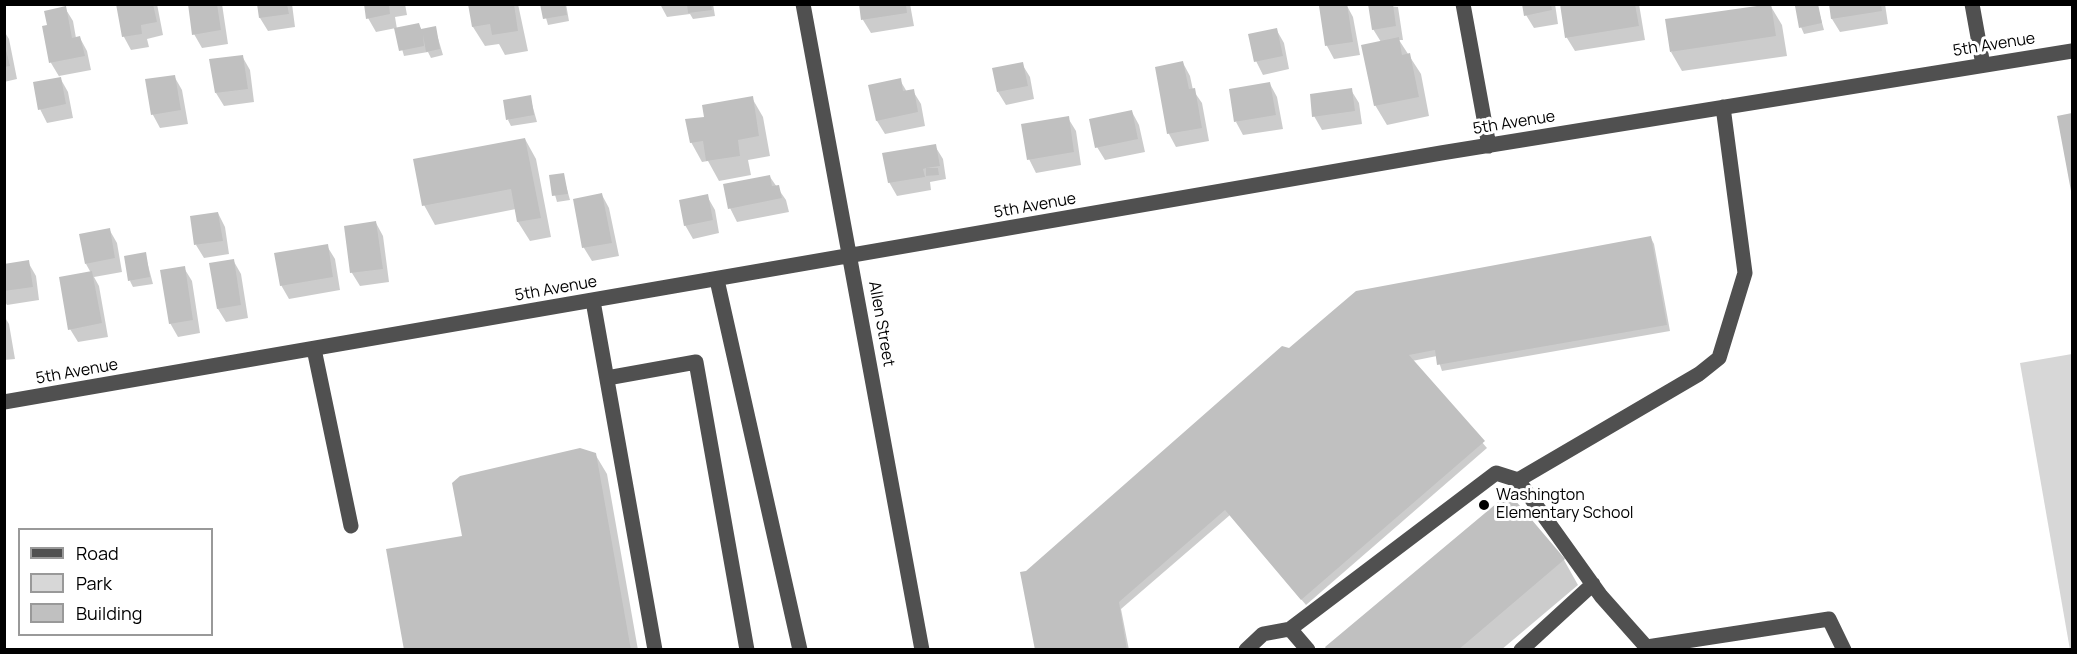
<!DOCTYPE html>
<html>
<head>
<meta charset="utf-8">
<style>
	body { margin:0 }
	#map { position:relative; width:2077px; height:654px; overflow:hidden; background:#fff; font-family:Manrope,sans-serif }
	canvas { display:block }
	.frame { position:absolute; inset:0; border:6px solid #000; pointer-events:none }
	.legend { position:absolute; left:18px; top:528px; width:195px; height:108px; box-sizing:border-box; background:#fff; border:2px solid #999; margin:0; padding:8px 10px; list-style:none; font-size:18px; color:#000 }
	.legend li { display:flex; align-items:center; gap:12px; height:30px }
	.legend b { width:30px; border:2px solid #999 }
</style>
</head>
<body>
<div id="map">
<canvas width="2077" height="654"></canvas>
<div class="frame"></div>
<ul class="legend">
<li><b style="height:8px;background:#505050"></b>Road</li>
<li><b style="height:16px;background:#d7d7d7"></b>Park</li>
<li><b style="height:16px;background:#c0c0c0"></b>Building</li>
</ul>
</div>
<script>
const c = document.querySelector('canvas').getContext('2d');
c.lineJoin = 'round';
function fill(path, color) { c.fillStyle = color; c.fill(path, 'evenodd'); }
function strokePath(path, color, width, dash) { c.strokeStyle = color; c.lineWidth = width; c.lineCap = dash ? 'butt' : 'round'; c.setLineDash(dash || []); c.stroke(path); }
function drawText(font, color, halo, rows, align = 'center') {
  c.font = font + ' Manrope,sans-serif'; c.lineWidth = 6; c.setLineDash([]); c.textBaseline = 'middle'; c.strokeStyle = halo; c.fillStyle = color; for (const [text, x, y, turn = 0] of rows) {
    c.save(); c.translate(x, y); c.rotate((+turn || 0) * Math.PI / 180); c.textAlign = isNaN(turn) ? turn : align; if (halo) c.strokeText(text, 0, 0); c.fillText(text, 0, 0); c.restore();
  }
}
const green = new Path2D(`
	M2072,354V649L2070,650L2020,363Z`);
const shadow = new Path2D(`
	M157,4L163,35L147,39L149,47L131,50L124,37L117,5Z
	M189,4H222L228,44L202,48L194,34Z
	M258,4H292L295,27L268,31L260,18Z
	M365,4H405L407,15L395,17L397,29L419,25L422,31L435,28L443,55L431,58L428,52L404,56L396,28L376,32L368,18Z
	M470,4H518L528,51L505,55L499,44L485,46L473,27Z
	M542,4H566L569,21L548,25Z
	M660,4H713L715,16L693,19L690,14L667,17Z
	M860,4H910L914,26L871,33L863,20Z
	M1346,4L1353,17L1360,55L1334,59L1327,46L1321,7Z
	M1369,4L1398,7L1403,40H1399L1421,74L1429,116L1387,125L1375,105L1381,42L1373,29Z
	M1524,4H1555L1558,24L1534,28L1526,15Z
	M1567,4H1639L1645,40L1575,51L1567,38Z
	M1817,4L1824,30L1804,34L1801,27Z
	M1830,4H1885L1888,24L1840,32L1832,19Z
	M1770,5L1782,25L1787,56L1682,71L1671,52Z
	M65,8L73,21L76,38H80L87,51L91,70L59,76L68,92L73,118L47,123L40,109L60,78L51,63L44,27L48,26Z
	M1276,29L1284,43L1289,69L1263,75L1256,61Z
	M4,31L9,39L17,79L4,82Z
	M242,56L250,70L254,102L224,106L216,93Z
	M1183,63L1190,76L1193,90L1202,103L1209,141L1176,147L1169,134L1156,68Z
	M1022,64L1030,77L1034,99L1006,105L998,92Z
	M174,76L182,90L188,124L160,128L153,115L147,81Z
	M900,80L907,92L913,91L921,104L925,126L885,134L877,121L870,86Z
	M1270,84L1277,97L1283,129L1243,135L1236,122Z
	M1351,90L1359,103L1362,124L1322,130L1314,116Z
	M530,97L537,122L511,126L508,120Z
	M752,98L763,117L770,156L748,160L751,175L719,181L708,161L702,162L691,142L705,118Z
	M1132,112L1139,125L1145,152L1105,160L1097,147Z
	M2072,114V189L2059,117Z
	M1068,118L1076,131L1081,165L1036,173L1029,159Z
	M525,139L536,159L551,237L530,241L518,222L516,209L435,225L424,205Z
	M935,146L943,159L946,179L930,182L931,190L897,196L889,182Z
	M563,175L570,200L557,202L550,177Z
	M770,177L786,200L789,212L737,222L730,208Z
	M602,195L609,208L619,256L592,261L584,248L575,200Z
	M707,196L715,210L719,233L693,239L685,225Z
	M218,213L225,227L229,254L204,258L196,245Z
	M376,223L383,236L389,282L360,286L352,273L345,227Z
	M109,229L117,243L122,272L94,277L99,286L108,337L78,342L70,329L91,273L86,264Z
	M1651,238L1654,244L1670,331L1442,371L1437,356L1412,361L1487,448L1306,605L1230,515L1121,609L1129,650H1036L1027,572L1289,350Z
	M327,246L335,259L340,290L289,299L281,285Z
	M145,254L153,284L133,287L130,281Z
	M233,260L241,274L248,318L226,322L218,309Z
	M28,262L36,276L39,300L7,305L4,300V266Z
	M184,268L192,281L200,333L178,337L170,323Z
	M4,316L9,324L15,359L4,360Z
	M595,454L607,474L638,650H405L463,537Z
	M1509,495L1564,560L1578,585L1501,650H1328Z`);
const building = new Path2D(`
	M116,4H153L157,22L141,25L142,34L122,37Z
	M188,4H217L221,30L192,35Z
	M257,4H287L289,14L259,18Z
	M364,4H389L390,14L366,19Z
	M468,4H514L518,31L492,35L490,24L472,27Z
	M540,4H565L567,15L543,19Z
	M687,4H711L712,10L688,13Z
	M859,4H906L907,13L861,20Z
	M1347,4L1353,42L1325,46L1319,6Z
	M1368,4H1393L1396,26L1372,30Z
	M1522,4H1551L1552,10L1524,16Z
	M1560,4H1635L1639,26L1565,38Z
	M1771,4L1776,36L1670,52L1665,19Z
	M1805,4H1818L1822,23L1799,28L1795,6Z
	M1829,4H1881L1882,11L1831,19Z
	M66,6L72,38L80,36L85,56L49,63L42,26L47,25L44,11Z
	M419,23L421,29L436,26L440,49L426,52L423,35L424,46L399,51L394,28Z
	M1277,28L1283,56L1254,62L1248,34Z
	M1399,37L1402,55L1410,53L1419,97L1374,106L1361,45Z
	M4,42L10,66L4,67Z
	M243,55L248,89L215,93L209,59Z
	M1183,61L1189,89L1195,88L1202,128L1167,134L1155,67Z
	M1023,62L1028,86L997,92L992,68Z
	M175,75L181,110L151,115L145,79Z
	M61,77L66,104L38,110L33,82Z
	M901,78L903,91L914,89L918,112L876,121L868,85Z
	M1270,82L1276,115L1234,122L1229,89Z
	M1352,88L1355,111L1312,117L1310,94Z
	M531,95L534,115L506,120L503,100Z
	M753,96L759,136L738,140L740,156L706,161L703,141L690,143L685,119L704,117L702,105Z
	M1132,110L1138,139L1095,148L1089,119Z
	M2072,113V191H2071L2057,116Z
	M1069,116L1074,152L1027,160L1021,124Z
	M525,138L541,218L517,222L511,189L422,206L413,159Z
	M936,144L940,166L926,168H938L939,175L926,176V168L923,169L925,177L888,183L882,153Z
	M564,173L568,194L552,196L549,175Z
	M770,175L772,186L779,185L782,198L728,209L723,184Z
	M602,193L612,243L582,248L573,199Z
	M708,194L713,220L684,226L679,200Z
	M218,212L223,241L194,245L190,216Z
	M376,221L383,269L350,273L344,226Z
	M110,228L115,258L85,264L79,234Z
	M1651,236L1667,325L1437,365L1435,350L1409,355L1485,441L1301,600L1225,510L1119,602L1127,650H1035L1020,572L1026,571L1282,346L1289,348L1356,291Z
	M328,244L333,277L280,286L274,253Z
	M146,252L150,277L128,281L124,256Z
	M234,259L241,305L217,309L209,263Z
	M29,260L33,287L4,291V264Z
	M185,266L193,320L169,324L160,270Z
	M92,271L102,323L68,330L59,277Z
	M580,448L596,453L631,650H404L386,549L462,536L452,483L460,476Z
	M1509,493L1565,559L1458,650H1327L1325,647Z`);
const minor = new Path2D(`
	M803,4L922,650
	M1463,4L1489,146
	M1972,4L1983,65
	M717,280L800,650
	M593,301L655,650
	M314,349L351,526
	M607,378L696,362L747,650
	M4,402L1441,153L2072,51
	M1518,480L1699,374L1719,358L1745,273L1723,107
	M1290,629L1308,650
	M1647,647L1829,619L1844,650
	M1246,650L1263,634L1290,629L1496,473L1518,480L1601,596L1649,650
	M1521,650L1593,584`);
const markers = [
	[1484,505,6,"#000"]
];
const streetNames = [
	["5th Avenue",1994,45,-9],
	["5th Avenue",1514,123,-9],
	["5th Avenue",1035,206,-10],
	["5th Avenue",556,289,-10],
	["Allen Street",881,324,80],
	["5th Avenue",77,372,-10]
];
const poiNames = [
	["Washington",1496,496],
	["Elementary School",1496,514]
];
fill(green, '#d7d7d7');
fill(shadow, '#0003');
fill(building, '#c0c0c0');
strokePath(minor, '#505050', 15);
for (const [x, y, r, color] of markers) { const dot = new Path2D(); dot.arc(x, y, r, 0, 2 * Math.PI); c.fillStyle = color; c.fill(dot); strokePath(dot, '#fff', 2); }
drawText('16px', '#000', '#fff', streetNames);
drawText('16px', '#000', '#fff', poiNames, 'left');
</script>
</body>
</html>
